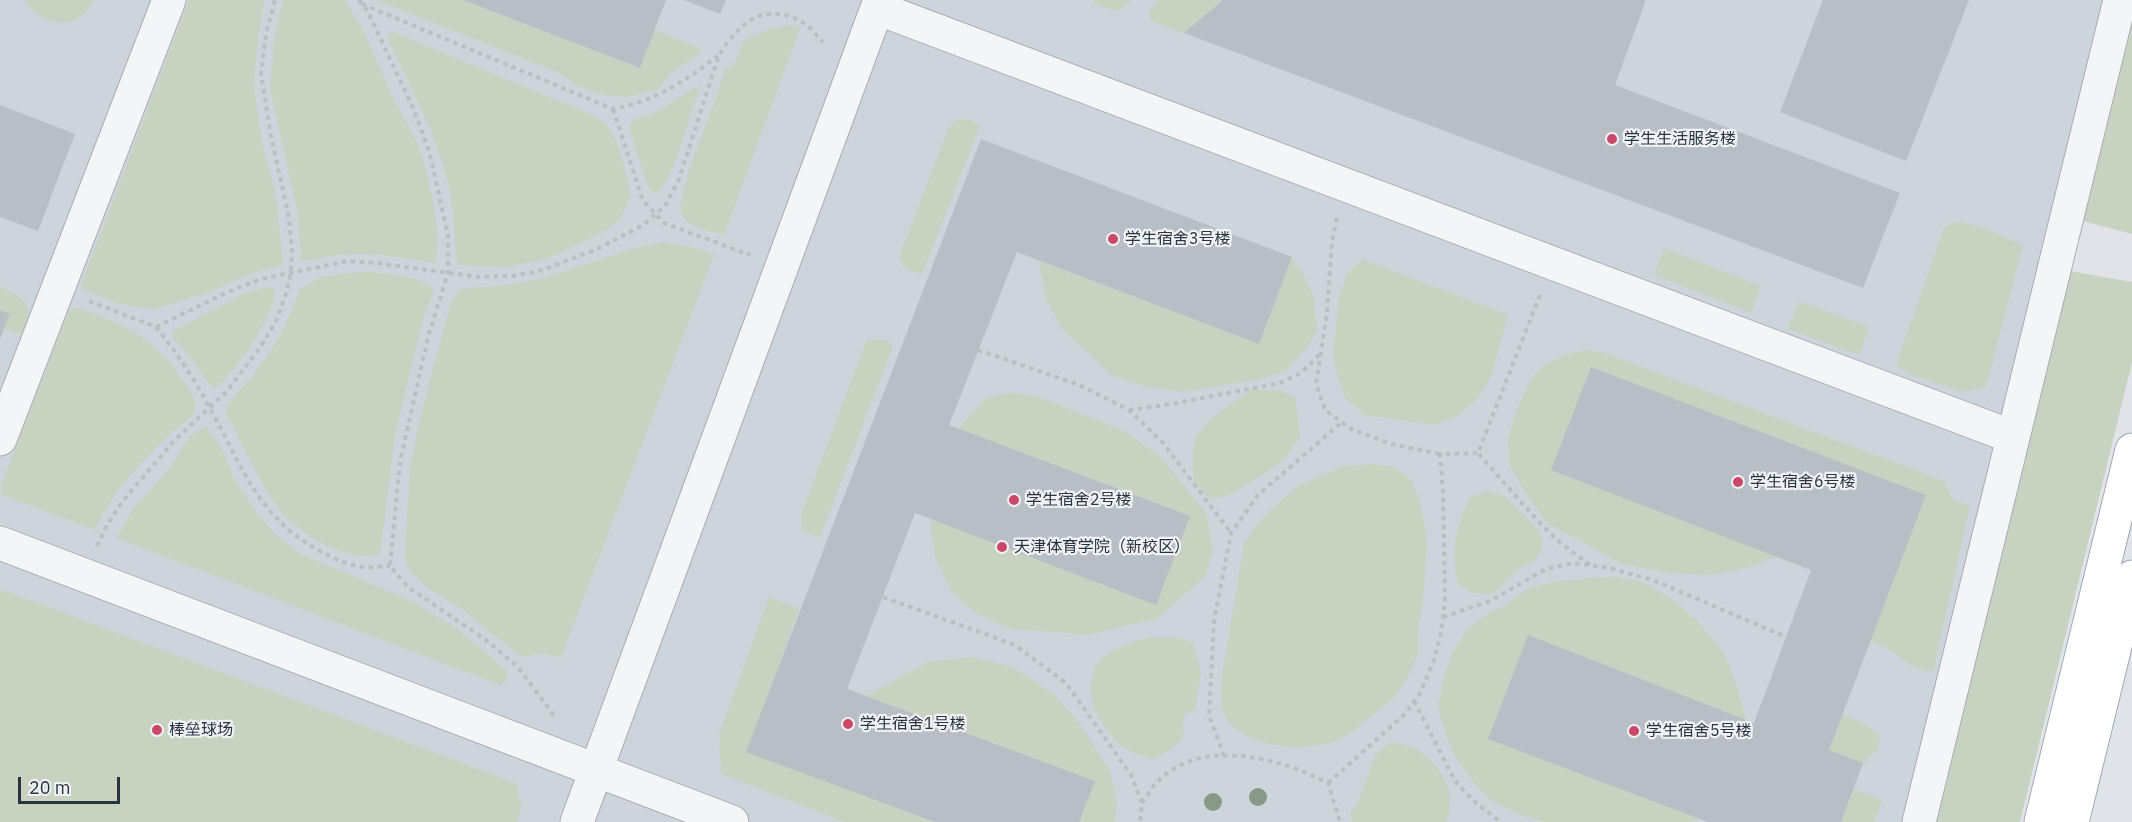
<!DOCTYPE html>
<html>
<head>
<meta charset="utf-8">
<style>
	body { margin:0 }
	#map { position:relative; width:2132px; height:822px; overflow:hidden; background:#e0e4e9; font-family:"IBM Plex Sans",sans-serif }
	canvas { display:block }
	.scale { position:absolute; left:18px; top:777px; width:102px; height:27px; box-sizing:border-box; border:3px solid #293440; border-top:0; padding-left:8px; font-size:18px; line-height:21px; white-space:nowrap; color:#293440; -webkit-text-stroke:4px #f0f3f6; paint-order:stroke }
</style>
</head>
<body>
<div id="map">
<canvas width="2132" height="822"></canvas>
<div class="scale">20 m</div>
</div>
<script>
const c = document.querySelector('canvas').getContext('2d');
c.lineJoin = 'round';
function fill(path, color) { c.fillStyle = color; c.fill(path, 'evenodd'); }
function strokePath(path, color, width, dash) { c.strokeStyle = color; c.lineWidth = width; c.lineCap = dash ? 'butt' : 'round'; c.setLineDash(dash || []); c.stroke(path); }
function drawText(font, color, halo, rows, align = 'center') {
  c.font = font + ' "IBM Plex Sans","Noto Sans SC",sans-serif'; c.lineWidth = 4.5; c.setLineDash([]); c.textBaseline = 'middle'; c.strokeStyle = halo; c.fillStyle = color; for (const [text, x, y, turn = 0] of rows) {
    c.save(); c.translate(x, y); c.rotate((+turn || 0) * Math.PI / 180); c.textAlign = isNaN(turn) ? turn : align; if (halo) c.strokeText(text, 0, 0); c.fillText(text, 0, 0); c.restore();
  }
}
const built = new Path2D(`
	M0,0H2132V17L1937,822H0Z`);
const green = new Path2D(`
	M25,0H93C80,33 40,27 25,0Z
	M189,0H264L257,50L254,86L262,143L276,196L283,265L255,272L204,294L154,309L119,304L80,288Z
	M283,0H344C365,29 377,61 391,94C399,110 410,126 417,143C428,172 443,232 435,263C404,259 374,251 342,255C328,256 315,260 301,261L298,214L270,88L274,41Z
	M376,0H463L639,68L654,30L701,49L699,54L669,75L658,89L627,97L604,95L580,87L559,73Z
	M1093,0H1130L1122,9L1115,11L1095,4Z
	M1159,0H1223L1184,33L1151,21L1149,11Z
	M2132,17V234L2083,221Z
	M790,25L800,28L724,235C711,231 688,228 682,215C674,198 707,125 714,104C718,93 721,80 725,69L734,65L744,40L769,29Z
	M393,32L566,104C580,110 597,115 608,127C620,141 626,176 631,194L620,219L604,232L549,258L509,267L457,265C455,239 454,212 449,187C437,134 410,86 387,38L388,34Z
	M701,85C685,121 682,162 657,194L649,189L629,127L634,119C665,114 674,96 701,85Z
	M969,119L980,126L922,274L905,269L899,258L948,129L956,120Z
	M1962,222L1987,229L2023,245L1986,387L1964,392L1911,375L1896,365L1944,228L1951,223Z
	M663,242L692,247L714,255L561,657L542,653L522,657L461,609L425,586L408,568L405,554L410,467L422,410L451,303L459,289C486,287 511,286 538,279C580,268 620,250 663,242Z
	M1664,248L1761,286L1751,313L1654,275Z
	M1292,257L1303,274L1314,297L1317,331L1305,350L1285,371L1260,379L1181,392L1144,386L1112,376L1092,356L1063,331L1046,299L1039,261L1259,344Z
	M1362,259L1508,315L1491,377L1477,399L1460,415L1434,425L1365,415L1346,399L1338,377L1333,355L1339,296L1348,272Z
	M366,271C388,275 417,273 434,290L422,322L395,435L380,554C373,555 364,557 357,555C330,551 300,533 282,512C261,487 241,441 225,412C229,399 242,390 250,379C271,353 290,322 299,290L320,277Z
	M2070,271L2132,282V362L2020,822H1937Z
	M270,286L275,291C274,317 237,368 218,387L211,386L183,348L172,338L173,331L243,294Z
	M0,287C26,297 37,308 24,336L4,329L0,310Z
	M1799,301L1869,327L1859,355L1788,329Z
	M72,308C83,308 93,313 103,317C143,334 159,346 184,382C189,390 199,402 195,411C191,420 178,426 171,433C141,462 113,491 95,530L3,495L0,488L68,313Z
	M867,339L887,340L893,346L820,537L802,532L801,515Z
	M1586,350L1602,352L1944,481L1953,499L1970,506L1933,672L1912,666L1884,646L1870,641L1886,598L1777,557L1750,567L1710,575L1672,573L1622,564L1549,524L1528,497L1509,464L1508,440L1517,408L1531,379L1544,365L1565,355Z
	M1251,389L1281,391L1295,397L1300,436L1283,461L1237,491L1220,498L1208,497L1194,484C1194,474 1191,449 1195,441C1205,417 1233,405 1251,389Z
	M1012,393L1042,398L1124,431L1160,456L1206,513L1213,552L1205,577L1155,620L1123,626L1090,635L1012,629L975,613L951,590L936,560L930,525L959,428L986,398Z
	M207,426L223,452L233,477L258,515L279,538L303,555L412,601L456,628L507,671L508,680L500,685L116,538L133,509L169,469L190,436Z
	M1372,464L1393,467L1411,479L1420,502L1427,540L1423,602L1418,629V653L1409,675L1394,697L1355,730L1335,742L1313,746L1290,747L1268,744L1247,736L1229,724L1221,706L1222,677L1244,544L1258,523L1296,487L1344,466Z
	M1487,491L1505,496L1530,521L1540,532L1543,547L1535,561L1519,568L1492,594L1472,593L1458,584C1451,553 1455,525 1471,497Z
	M1610,576C1620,578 1632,579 1642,582C1675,596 1713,631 1728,663C1736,680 1741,701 1746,720L1528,635L1489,739L1700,819L1686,822H1544L1521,815L1492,801L1475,784L1454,755L1445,732L1438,707L1443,680L1452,654L1466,631L1488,613L1504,606L1527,589L1553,582Z
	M3,590L518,784L517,790L522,805L517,822H0V593Z
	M769,597L799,608L779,664L866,696L928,662L973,657L1013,667L1052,693L1080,724L1109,770L1117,802L1115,822H845L721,774L719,735Z
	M1151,637H1175L1193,643L1201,673L1195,710L1184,715L1183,738L1170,750L1154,759C1142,756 1126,752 1117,742C1111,736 1096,716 1094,708C1090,697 1090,677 1095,667C1105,650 1134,641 1151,637Z
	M1843,714L1863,723L1880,736L1877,751L1863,763L1829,750Z
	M1391,742C1399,744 1411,745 1418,750C1441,765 1459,796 1446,822H1352L1351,812L1359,800L1375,755Z
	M1853,789L1882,800L1874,822H1841Z`);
const building = new Path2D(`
	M463,0H666L640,68Z
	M684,0H726L720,14Z
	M1223,0H1646L1615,85L1900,193L1863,288L1184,33Z
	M1823,0H1969L1906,161L1780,112Z
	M0,105L75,134L38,231L0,217Z
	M981,139L1292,257L1259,344L1017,252L949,425L1190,516L1156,605L915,513L847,689L1095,781L1079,822H935L746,752Z
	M0,310L10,314L0,339Z
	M1591,367L1926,495L1829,750L1863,763L1841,822H1708L1488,739L1528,635L1754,723L1811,570L1551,470Z`);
const path = new Path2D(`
	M359,0L368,12L414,110L429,151L448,235V273L428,337L400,462L390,566L408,587L486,640L518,667L555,717
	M362,4L613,109C657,100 682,83 718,56
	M613,109L643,201L664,223L750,255
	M1337,218L1332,242L1327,313L1316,384L1325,410L1351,429L1391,444L1440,454
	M1540,295L1478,453L1537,520L1558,541L1590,565
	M89,301L156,327L230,291L261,279L348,261L376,263L480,277L512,276L539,271L595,250L643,225L665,206L679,179L719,55C739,24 763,0 802,22C810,26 816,35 823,42
	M156,327C178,354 196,382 212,412C244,470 258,517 320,551C333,558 348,565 363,567C372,568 382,566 390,566
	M978,350L1079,385L1129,410L1163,443L1231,533
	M1129,410L1171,404L1280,383L1301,373L1322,352
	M97,546L107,525L122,502L174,441L227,391L259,349L275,323L286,294L291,272L292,248L288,213L271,136L261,73L266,34L275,0
	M883,597L1015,645L1066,683L1131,775L1142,803L1140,822
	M1443,617L1490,601L1546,569L1574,563L1610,568L1653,580L1786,637
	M1414,701L1455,781L1476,803L1501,822
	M1224,756L1209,715L1214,622L1231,533L1258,495L1342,422
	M1328,783L1406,713L1420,693L1434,660L1441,633L1445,600L1443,492L1440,454L1478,453
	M1142,803C1147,796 1152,787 1158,781C1202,737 1280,758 1328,783L1340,822`);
const minor = new Path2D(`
	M877,8L2013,437
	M0,439L169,0
	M0,543L732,822
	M577,822L880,0
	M1919,822L2120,0`);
const major = new Path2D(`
	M2041,822L2132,450
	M2072,822L2132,577`);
const trees = [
	[1258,797],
	[1213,802]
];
const markers = [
	[1612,139,6,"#cb4868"],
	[1113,239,6,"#cb4868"],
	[1738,482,6,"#cb4868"],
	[1014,500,6,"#cb4868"],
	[1002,547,6,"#cb4868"],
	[848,724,6,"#cb4868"],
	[157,730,6,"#cb4868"],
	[1634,731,6,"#cb4868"]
];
const poiNames = [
	["学生生活服务楼",1624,139],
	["学生宿舍3号楼",1125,239],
	["学生宿舍6号楼",1750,482],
	["学生宿舍2号楼",1026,500],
	["天津体育学院（新校区）",1014,547],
	["学生宿舍1号楼",860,724],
	["棒垒球场",169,730],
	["学生宿舍5号楼",1646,731]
];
fill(built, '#ced4db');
fill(green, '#c7d2c1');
fill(building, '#b7bec5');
strokePath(minor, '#a5acb3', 35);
strokePath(major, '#a0aab4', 35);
strokePath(path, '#babfc4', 4, [4.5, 4.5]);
strokePath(minor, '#f3f5f7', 33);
strokePath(major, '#fff', 33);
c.fillStyle = '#899987';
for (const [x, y] of trees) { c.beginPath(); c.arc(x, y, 9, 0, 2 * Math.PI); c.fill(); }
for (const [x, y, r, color] of markers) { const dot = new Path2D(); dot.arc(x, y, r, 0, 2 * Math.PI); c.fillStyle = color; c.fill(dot); strokePath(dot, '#f0f3f6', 2); }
drawText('16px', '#293440', '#f0f3f6', poiNames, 'left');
</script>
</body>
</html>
